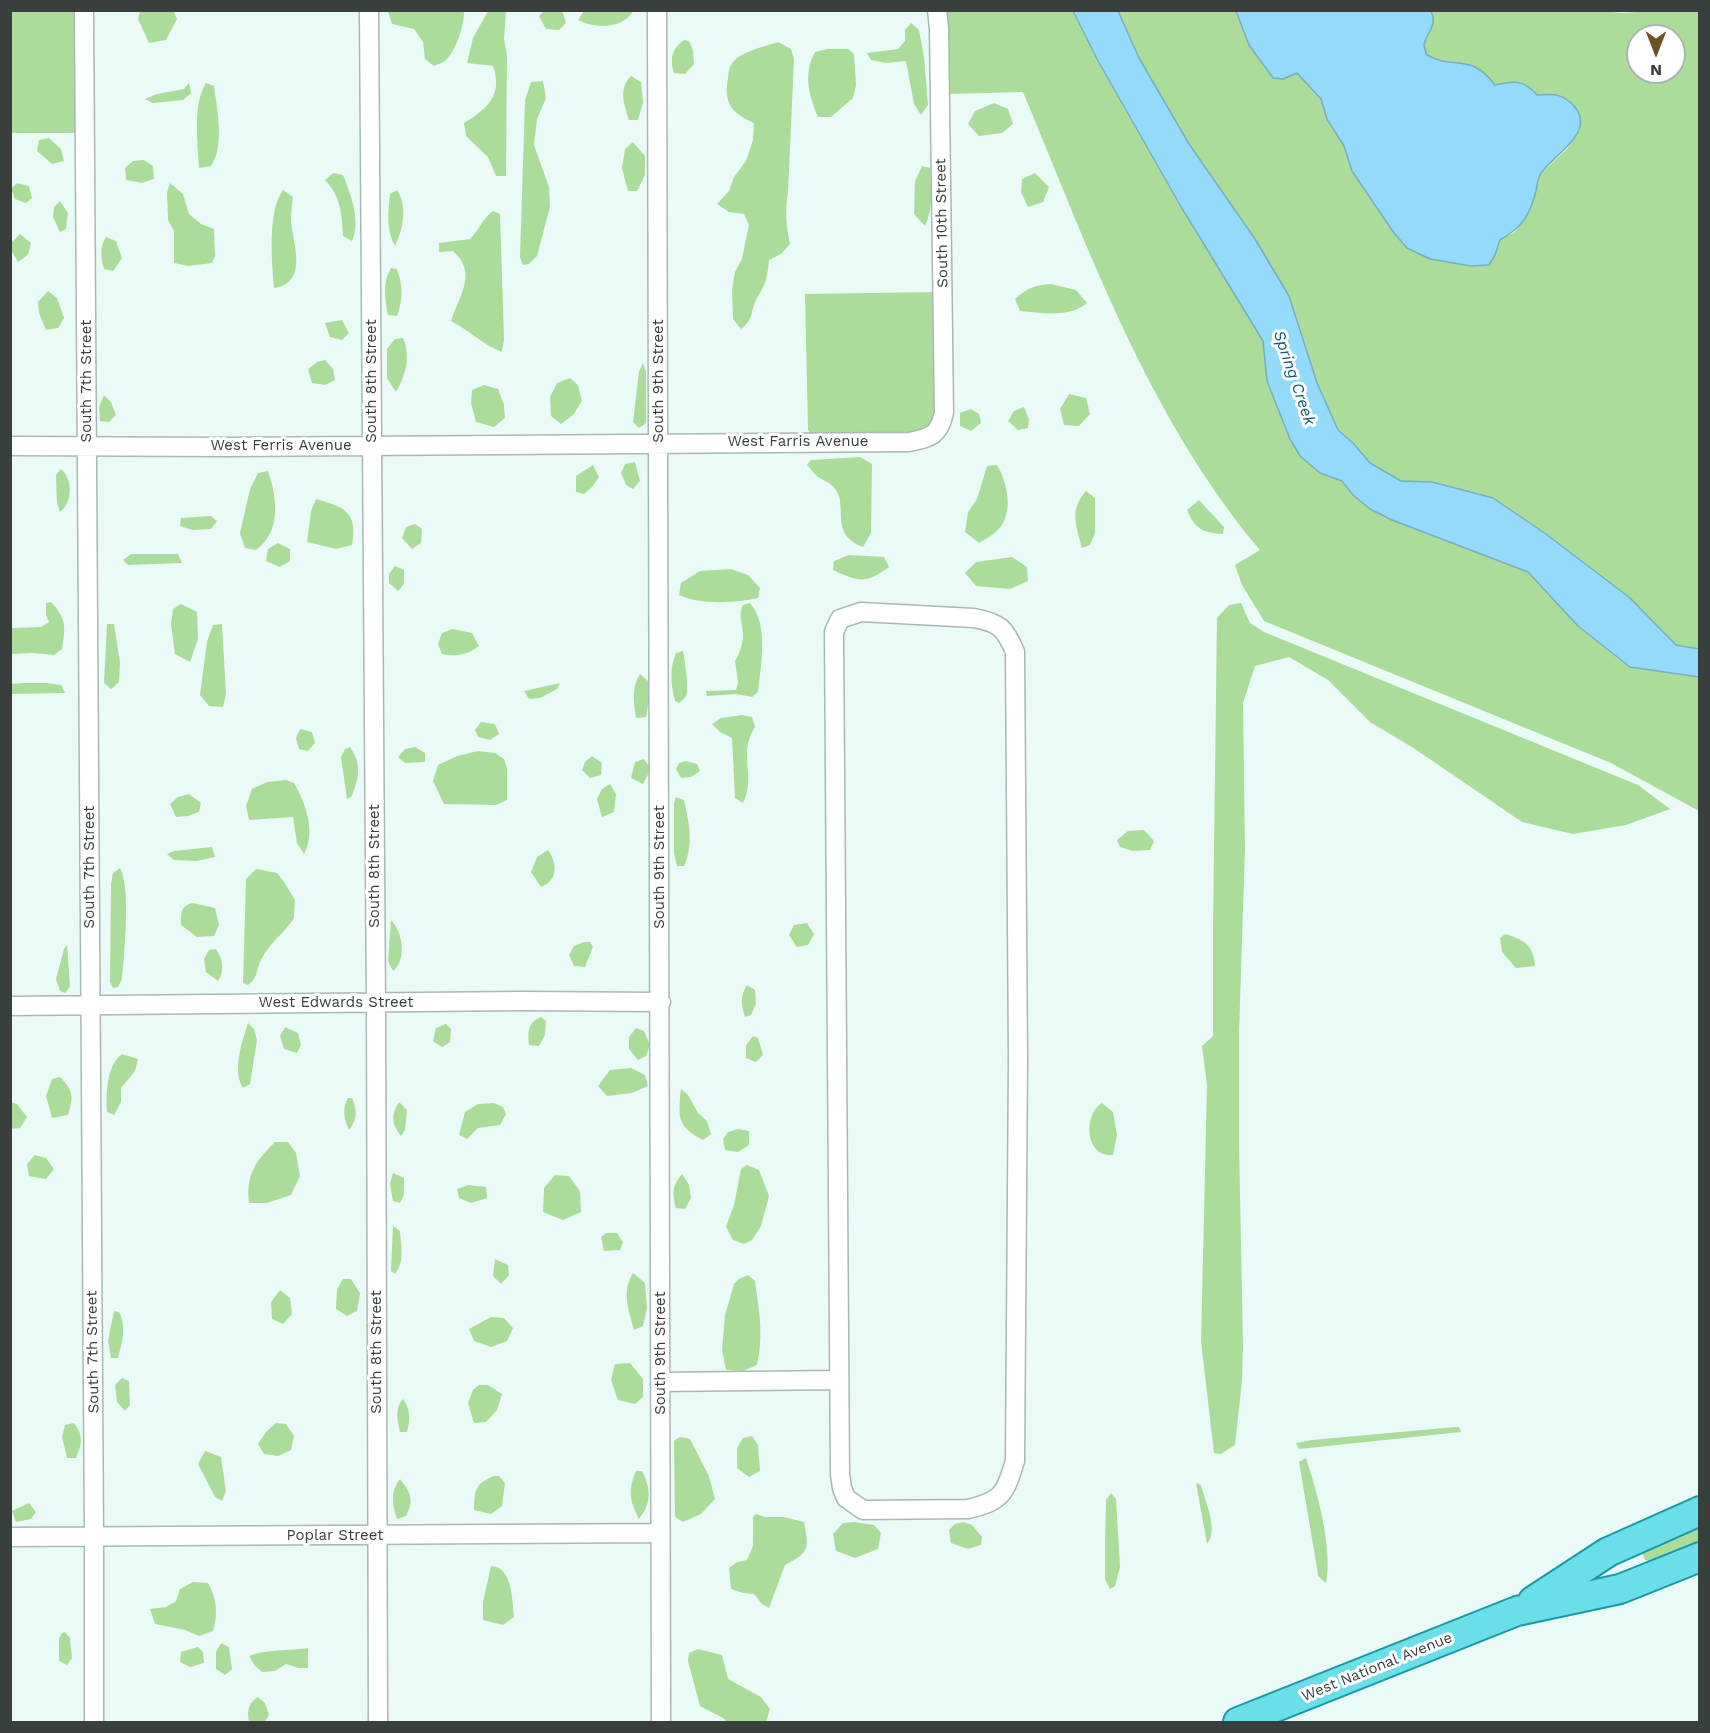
<!DOCTYPE html>
<html>
<head>
<meta charset="utf-8">
<style>
	body { margin:0 }
	#map { position:relative; width:1710px; height:1733px; overflow:hidden; background:#eafbf7; font-family:"Work Sans",sans-serif }
	canvas { display:block }
	.frame { position:absolute; inset:0; border:12px solid #383f3d; pointer-events:none }
	.north { position:absolute; left:1626px; top:24px; width:60px; height:60px; box-sizing:border-box; background:#fff; border:2px solid #afb2b1; border-radius:50%; rotate:180deg; font-size:16px; font-weight:700; line-height:24px; text-align:center; color:#383f3d }
	.north::after { content:''; display:block; margin:auto; width:21px; height:27px; background:#714f27; clip-path:polygon(50% 0,100% 100%,50% 72%,0 100%) }
</style>
</head>
<body>
<div id="map">
<canvas width="1710" height="1733"></canvas>
<div class="frame"></div>
<div class="north">N</div>
</div>
<script>
const c = document.querySelector('canvas').getContext('2d');
c.lineJoin = 'round';
function fill(path, color) { c.fillStyle = color; c.fill(path, 'evenodd'); }
function strokePath(path, color, width, dash) { c.strokeStyle = color; c.lineWidth = width; c.lineCap = dash ? 'butt' : 'round'; c.setLineDash(dash || []); c.stroke(path); }
function drawText(font, color, halo, rows, align = 'center') {
  c.font = font + ' "Work Sans",sans-serif'; c.lineWidth = 6; c.setLineDash([]); c.textBaseline = 'middle'; c.strokeStyle = halo; c.fillStyle = color; for (const [text, x, y, turn = 0] of rows) {
    c.save(); c.translate(x, y); c.rotate((+turn || 0) * Math.PI / 180); c.textAlign = isNaN(turn) ? turn : align; if (halo) c.strokeText(text, 0, 0); c.fillText(text, 0, 0); c.restore();
  }
}
const green = new Path2D(`
	M173,10L177,19L166,40L149,43L138,19L140,11Z
	M1604,10C1621,15 1634,12 1651,11C1667,9 1684,11 1699,11V649L1676,646L1630,598L1546,534L1519,517L1432,482L1401,481L1370,463L1353,443L1338,430L1317,383L1289,296L1255,239L1189,144L1139,58L1118,11H1236L1249,45L1273,78L1283,79L1297,73L1321,99L1327,119L1344,146L1352,171L1394,233L1430,259L1471,266L1489,265L1495,255L1500,240L1515,232L1527,215L1540,174L1566,150L1576,136L1550,94L1537,95C1523,79 1514,81 1495,85C1469,51 1455,71 1427,55C1426,54 1424,46 1424,45C1426,32 1438,27 1431,11ZM1638,36H1674V72H1638Z
	M10,11H75V133H11Z
	M388,11H464C464,26 457,49 446,60C443,63 438,64 434,66L425,59L423,42L414,29L392,24Z
	M488,11H506L504,39L507,56L506,176H496L488,157L466,136L464,123C488,108 503,95 493,66L467,63L473,38Z
	M544,11H559L563,13L566,23L559,30L546,29L539,16Z
	M584,11V10L633,11C623,29 595,29 578,20Z
	M945,11H1073L1097,59L1180,205L1264,341L1267,381L1290,439L1320,472L1342,481L1353,495L1370,509L1392,520L1528,572L1578,626L1630,667L1699,677V811L1611,763L1264,621L1242,585L1235,565L1260,550C1148,417 1089,250 1023,92L949,94L947,30Z
	M911,23L919,30L924,57L928,105L921,115L914,104L906,61L886,63L871,60L867,53L898,49L905,41V30Z
	M684,40L689,41L693,50L694,64L685,74L674,73C670,58 671,50 684,40Z
	M778,42L791,49L794,59L788,192C785,210 786,226 790,244L781,254L769,260C767,280 766,283 756,300C750,313 754,319 741,329L733,319L732,289L735,272L742,259L749,225L744,214L729,212L717,204L729,191L734,177L746,161L753,140L754,123C733,114 723,104 728,79C728,75 729,68 731,65C739,51 764,47 778,42Z
	M827,49H848L854,54L856,85L853,98L831,117H818C809,96 803,73 815,52Z
	M631,76L641,82L643,102L638,120H629C624,104 618,89 631,76Z
	M543,81L546,98L537,119L534,145L549,187L550,207L537,256L529,264L523,265L520,257L525,100L531,82Z
	M189,83L191,93L183,100L153,103L145,99L157,94L184,89Z
	M206,83L214,86C217,109 225,146 211,166L199,168C198,142 192,106 206,83Z
	M994,103L1008,109L1013,124L1002,133L979,136L968,124L975,111Z
	M49,138L61,149L64,161L52,164L37,151L39,140Z
	M633,142L645,156V175L637,191H628L622,168L625,149Z
	M144,160L153,166L154,179L142,183L126,180L125,168L133,161Z
	M922,166L930,168C931,190 934,206 925,226L914,214L915,181Z
	M333,173L343,175C351,194 361,222 352,241L343,236C342,214 341,197 325,180Z
	M1035,173L1049,187L1043,202L1028,207L1021,192L1022,179Z
	M17,183L29,186L32,198L26,203L15,199L11,189Z
	M170,183L183,194L189,214L201,224L214,229L215,256L212,263L188,266L174,263V231L168,220L167,193Z
	M283,190L293,197C292,205 291,213 291,221C293,244 309,283 274,288C272,263 267,211 283,190Z
	M397,190C408,207 403,229 395,246C386,230 388,213 390,194Z
	M60,201L68,213L66,229L60,232L53,217L54,207Z
	M493,211L500,214L504,340L502,352C483,345 469,330 451,321C459,296 478,273 453,251L439,252V243L470,239C479,230 483,218 493,211Z
	M20,234L31,243L28,255L18,262L11,250L12,242Z
	M106,237L116,241L122,258L113,271L104,269C101,257 99,248 106,237Z
	M391,268L397,269C403,286 403,299 397,316L388,315C385,298 382,284 391,268Z
	M1051,284L1076,290L1087,303C1070,318 1041,313 1020,311L1015,299C1027,288 1035,285 1051,284Z
	M48,291L57,298L64,318L58,328L46,330L39,313L38,302Z
	M936,292L937,411C935,415 934,421 932,424C919,440 833,434 811,434L808,430L805,294Z
	M342,320L349,333L342,340L330,337L325,323Z
	M403,338C411,355 406,375 396,392L387,378V349L395,339Z
	M325,360L333,369L335,380L325,385L312,383L308,369L317,362Z
	M643,363L646,372V423L639,428L633,422L639,372Z
	M570,378L578,385L582,401L573,415L561,424L551,416L550,397L557,383Z
	M484,385L498,389L504,405L505,418L494,427L476,422L471,403L472,390Z
	M1069,394L1086,398L1090,414L1079,426L1064,425L1060,409Z
	M104,395L111,402L116,415L109,422L100,421L99,407Z
	M1024,407L1029,419L1028,428L1018,430L1008,421L1014,411Z
	M971,409L979,414L981,423L971,431L960,426V413Z
	M860,457L872,464L871,533L863,547C829,534 848,509 836,490C831,482 823,481 817,476C813,473 810,468 807,465L811,460Z
	M635,462L640,481L633,489L626,485L621,473L625,464Z
	M593,465L599,477L592,487L584,494L576,492V476Z
	M997,465C1006,480 1012,504 1004,521C1000,531 988,538 979,543L965,532L968,512L977,499L987,466Z
	M61,469C73,479 73,503 60,512L57,503L56,475Z
	M268,471C277,497 282,531 256,550L245,548L240,533L250,489L258,473Z
	M1086,491L1095,498V533L1090,545L1082,548C1076,525 1069,510 1086,491Z
	M316,499C345,507 358,512 352,545L336,549L307,542L311,511Z
	M1199,500L1224,527L1223,534C1203,533 1195,529 1187,510Z
	M211,516L217,521L211,529L192,530L180,526L181,518Z
	M415,524L422,529L421,543L412,549L402,538L406,527Z
	M278,543L290,549V561L280,567L266,561L268,549Z
	M131,554H178L182,563L128,565L123,560Z
	M849,555L884,557L889,567C866,584 859,582 833,570L834,561Z
	M1012,557L1027,567L1028,581L1010,589L976,586L965,573L976,562Z
	M395,566L404,570V584L398,591L389,583V574Z
	M731,569L748,575L760,588L758,598C737,603 699,605 679,595L681,583L700,571Z
	M51,602C66,618 66,627 62,649L54,655L33,653L11,654V628L41,627L49,622L46,615V603Z
	M750,603C769,625 761,664 758,692L752,697L736,694L707,696L706,691L736,690L738,682L735,661C739,655 742,646 743,638C744,626 737,617 743,605Z
	M1241,603L1250,623L1264,632L1638,785L1670,809L1626,825L1573,834L1522,822L1415,749L1370,722L1328,680L1289,657L1255,666L1243,703L1245,848L1239,1033V1143L1243,1345L1242,1381L1235,1445L1221,1454L1214,1453L1201,1341L1207,1085L1202,1046L1213,1036V927L1217,618L1229,605Z
	M181,604L197,612L198,639L190,662L175,654L171,624L173,609Z
	M107,624H114L120,662L119,682L111,689L104,683Z
	M222,624L226,694L223,707L209,706L200,695L207,642L213,625Z
	M452,629L472,633L479,646C467,655 457,657 442,654L438,644L442,633Z
	M683,651C685,659 688,683 687,691C687,697 683,700 679,703L675,701C671,685 669,669 676,653Z
	M640,674L648,681L649,699L646,717L636,718C634,703 631,688 640,674Z
	M22,683H46L61,685L65,693L11,694V684Z
	M560,683L557,689L540,698L529,699L524,691Z
	M742,715L752,717L755,727C737,755 757,775 743,803L735,798L732,738L720,732L712,724L721,718Z
	M481,722L495,724L499,734L490,740L478,737L475,730Z
	M300,729L312,732L315,743L308,751L299,749L296,738Z
	M350,747C362,765 359,777 352,796L347,799L341,757L345,749Z
	M415,747L425,753V762L405,763L398,757L405,749Z
	M478,751L495,753L504,759L507,769V800L496,805L444,804L433,781L438,765L457,756Z
	M592,756L602,763L601,775L590,778L582,770L585,762Z
	M644,759L651,769L643,784L631,778L635,762Z
	M686,761L697,764L700,771L691,777L681,778L676,769L679,763Z
	M286,780L294,783C306,803 316,833 304,854L297,843L293,817L249,820L246,806L252,789L267,782Z
	M610,784L616,794L614,812L602,817L597,799L602,789Z
	M189,794L201,803L199,812L188,816L176,817L170,804L178,797Z
	M676,797L684,800C689,823 694,844 684,866H677L674,853V803Z
	M1144,830L1154,841L1150,850L1133,851L1120,847L1117,840L1128,831Z
	M212,847L215,857L197,861L174,860L167,854L174,851Z
	M548,850C557,863 559,880 541,887L531,872L537,857Z
	M120,868C131,888 124,954 122,979L118,987L113,988L110,982L111,884L113,873Z
	M256,869L277,873L284,882L295,900L294,918C284,934 266,945 259,965C255,975 258,977 248,985L243,983L246,879Z
	M193,903L215,908L219,925L214,936L197,937L181,925C181,913 180,906 193,903Z
	M391,920C403,932 407,960 393,971L388,961Z
	M807,923L814,934L808,945L797,947L789,935L794,925Z
	M1505,934C1523,939 1534,945 1535,966L1516,968L1502,952L1500,938Z
	M584,942H590L593,947L585,967L574,966L569,955L574,946Z
	M67,945L70,986L65,993L60,991L56,979L64,949Z
	M216,949C223,960 225,970 218,981L206,972L204,959L209,950Z
	M747,985L755,990L756,1004L751,1015L745,1017C741,1004 740,997 747,985Z
	M541,1017L546,1021L545,1035L539,1046L529,1045C528,1033 527,1022 541,1017Z
	M248,1023L254,1029L257,1040L250,1084L243,1088C232,1070 242,1042 248,1023Z
	M446,1024L451,1029L450,1042L442,1047L433,1041L436,1028Z
	M285,1027L298,1033L301,1045L297,1053L284,1049L280,1036Z
	M636,1028L644,1031L650,1045L646,1056L638,1060L629,1049V1037Z
	M753,1036L758,1038L763,1055L756,1062L746,1058V1045Z
	M122,1054L138,1059L135,1071L121,1088V1102L114,1115L107,1112C106,1094 106,1066 122,1054Z
	M631,1068L645,1075L648,1086L632,1093L607,1096L598,1086L610,1070Z
	M60,1077C73,1090 74,1097 68,1115L52,1118L46,1096L52,1079Z
	M681,1089L688,1095L698,1113L707,1121L711,1134L703,1140C677,1127 678,1117 681,1089Z
	M348,1098H352C357,1110 358,1119 349,1130C344,1119 342,1108 348,1098Z
	M11,1102L17,1104L27,1117L20,1128L11,1129Z
	M399,1102L407,1110L405,1130L401,1136C391,1124 391,1114 399,1102Z
	M494,1103L503,1107L506,1114L500,1125L478,1128L467,1139L459,1135L465,1112L478,1104Z
	M1102,1103L1113,1112L1117,1135L1113,1155C1109,1155 1106,1155 1103,1154C1084,1146 1086,1112 1102,1103Z
	M738,1129L749,1131V1145L738,1152L725,1150L723,1139L728,1132Z
	M275,1142H288L296,1153L300,1176L291,1195L267,1203H249C246,1174 255,1162 275,1142Z
	M35,1155L46,1158L54,1169L46,1179L29,1176L27,1164Z
	M747,1165L759,1170L769,1196L761,1226L752,1240L744,1244L733,1240L726,1227L734,1205L741,1169Z
	M393,1173L404,1178V1195L400,1203L393,1201L390,1184Z
	M682,1174L689,1185L691,1198L685,1209L676,1208C672,1193 672,1186 682,1174Z
	M555,1175L569,1176L580,1191L581,1212L563,1220L543,1212L544,1188Z
	M468,1185L486,1187L487,1198L471,1203L459,1198L457,1189Z
	M393,1226L400,1231C401,1247 405,1261 395,1274L391,1271Z
	M606,1233H617L623,1242L620,1250L604,1251L601,1237Z
	M495,1259L508,1265L509,1275L501,1284L493,1276Z
	M633,1273L645,1283L647,1308L643,1326L634,1330C629,1311 621,1292 633,1273Z
	M748,1275L755,1281C759,1310 764,1335 757,1365L743,1371L726,1370L722,1350L725,1315L734,1284L739,1279Z
	M343,1279H351L360,1293L357,1311L347,1316L336,1309L337,1289Z
	M280,1290L290,1298L292,1314L283,1324L272,1319L271,1302Z
	M114,1311L119,1312C127,1326 122,1343 118,1358H111L108,1341Z
	M491,1317L504,1318L513,1328L507,1341L491,1347L474,1341L469,1329Z
	M630,1363L643,1379V1397L635,1404L618,1400L611,1380L615,1364Z
	M122,1378L129,1381L130,1405L125,1411L117,1402L115,1385Z
	M479,1385H488L502,1394L497,1410L486,1422L474,1423L468,1403L473,1390Z
	M403,1399C411,1410 410,1420 407,1432H400C398,1421 394,1408 403,1399Z
	M74,1423C84,1436 82,1444 76,1458H67L62,1437L65,1425Z
	M276,1423L286,1424L294,1436L291,1450L278,1456L264,1454L258,1444L266,1432Z
	M1455,1427H1459L1461,1432L1299,1449L1296,1443L1312,1440Z
	M752,1436L758,1445L760,1471L749,1477L737,1468V1448L743,1438Z
	M680,1437L690,1439L709,1476L715,1499L701,1514L683,1522L675,1517L674,1441Z
	M205,1451L221,1457L226,1491L222,1501L215,1497L198,1464Z
	M1306,1458C1317,1491 1333,1549 1326,1583L1318,1576L1317,1568L1299,1462Z
	M636,1471H642C651,1489 652,1503 639,1519C629,1501 628,1489 636,1471Z
	M494,1476H499L505,1483L502,1506L491,1514L474,1510C475,1490 474,1484 494,1476Z
	M400,1479C410,1492 415,1500 406,1516L397,1519C392,1504 390,1492 400,1479Z
	M1196,1483L1201,1485C1205,1501 1219,1530 1207,1544Z
	M1111,1493L1116,1499L1120,1567L1115,1586L1110,1589L1105,1579V1543L1106,1500Z
	M29,1503L36,1512L31,1519L16,1522L12,1511Z
	M756,1514L765,1517H784L804,1522C809,1548 810,1552 785,1565L769,1608L762,1604L754,1594L743,1593L731,1589L729,1568L737,1562L747,1560L753,1546V1517Z
	M854,1522L874,1525L881,1533L878,1549L855,1558L836,1551L833,1534L843,1523Z
	M963,1522L972,1525L982,1537L981,1545L968,1549L951,1543L949,1530L955,1524Z
	M1699,1525V1544L1654,1562L1645,1560L1642,1553L1646,1550Z
	M491,1566C513,1567 512,1601 514,1617L503,1625L483,1620V1602Z
	M193,1582L208,1583C217,1599 218,1614 213,1631L199,1636L185,1630L155,1624L150,1609L166,1607L176,1601L180,1589Z
	M65,1632L70,1638L72,1658L67,1665L59,1661V1638L62,1633Z
	M221,1643L229,1647L232,1669L225,1675L216,1669V1652Z
	M198,1647L203,1652L204,1663L190,1667L180,1662L181,1652Z
	M308,1648V1668H298L286,1664L275,1671L262,1672L255,1666L249,1656C266,1649 290,1651 308,1648Z
	M698,1649L722,1655L728,1679L761,1697L770,1709L766,1722H725V1719L700,1706L688,1661L689,1653Z
	M258,1697L265,1703L269,1715L265,1722H249C247,1711 248,1703 258,1697Z`);
const water = new Path2D(`
	M1073,11H1118L1139,58L1189,144L1255,239L1289,296L1317,383L1338,430L1353,443L1370,463L1401,481L1432,482L1493,498L1546,534L1630,598L1676,645L1699,649V677L1630,667L1578,626L1528,572L1392,520L1370,509L1353,495L1342,481L1320,473L1300,456L1290,439L1267,381L1263,341L1180,205L1097,59Z
	M1236,11H1431C1438,27 1426,32 1424,45C1424,46 1426,54 1427,55C1455,71 1469,51 1495,85C1514,81 1523,79 1537,95C1554,94 1562,93 1574,106C1597,133 1553,155 1541,173C1537,179 1537,188 1535,195C1528,218 1521,228 1500,240L1495,255L1489,265L1471,266L1430,259L1407,248L1394,233L1352,171L1344,146L1327,119L1321,99L1297,73L1283,79L1273,78L1249,45Z`);
const street = new Path2D(`
	M84,10L94,1537V1722
	M369,10L376,1003L378,1722
	M657,10L661,1722
	M10,446L229,447L909,442C931,438 939,435 944,413L939,28L937,10
	M861,612L974,618C1000,623 1005,628 1015,652L1018,1059L1015,1461C1005,1493 1003,1501 968,1509L863,1510L846,1498L842,1488L840,1474L834,632L840,619Z
	M10,1006L521,1001L661,1002
	M661,1382L839,1380
	M10,1537L660,1533`);
const primary = new Path2D(`
	M1533,1601L1608,1552L1700,1511
	M1238,1722L1517,1611L1620,1589L1700,1557`);
const streetNames = [
	["South 10th Street",942,223,-91],
	["South 7th Street",87,381,-90],
	["South 8th Street",372,381,-90],
	["South 9th Street",659,381,-90],
	["West Farris Avenue",798,442],
	["West Ferris Avenue",281,446],
	["South 8th Street",375,866,-90],
	["South 7th Street",90,867,-90],
	["South 9th Street",660,867,-90],
	["West Edwards Street",336,1003],
	["South 7th Street",93,1352,-91],
	["South 8th Street",377,1352,-90],
	["South 9th Street",661,1353,-90],
	["Poplar Street",335,1536],
	["West National Avenue",1377,1667,-22]
];
const waterNames = [
	["Spring Creek",1294,378,71]
];
fill(green, '#acdc99');
fill(water, '#93dafb');
strokePath(water, '#78acc2', 1.5);
strokePath(street, '#a8b8b5', 21);
strokePath(primary, '#1899a4', 32);
strokePath(street, '#fff', 18);
strokePath(primary, '#6adfea', 28);
drawText('15px', '#383f3d', '#fff', streetNames);
drawText('italic 16px', '#115c77', '#fff', waterNames);
</script>
</body>
</html>
